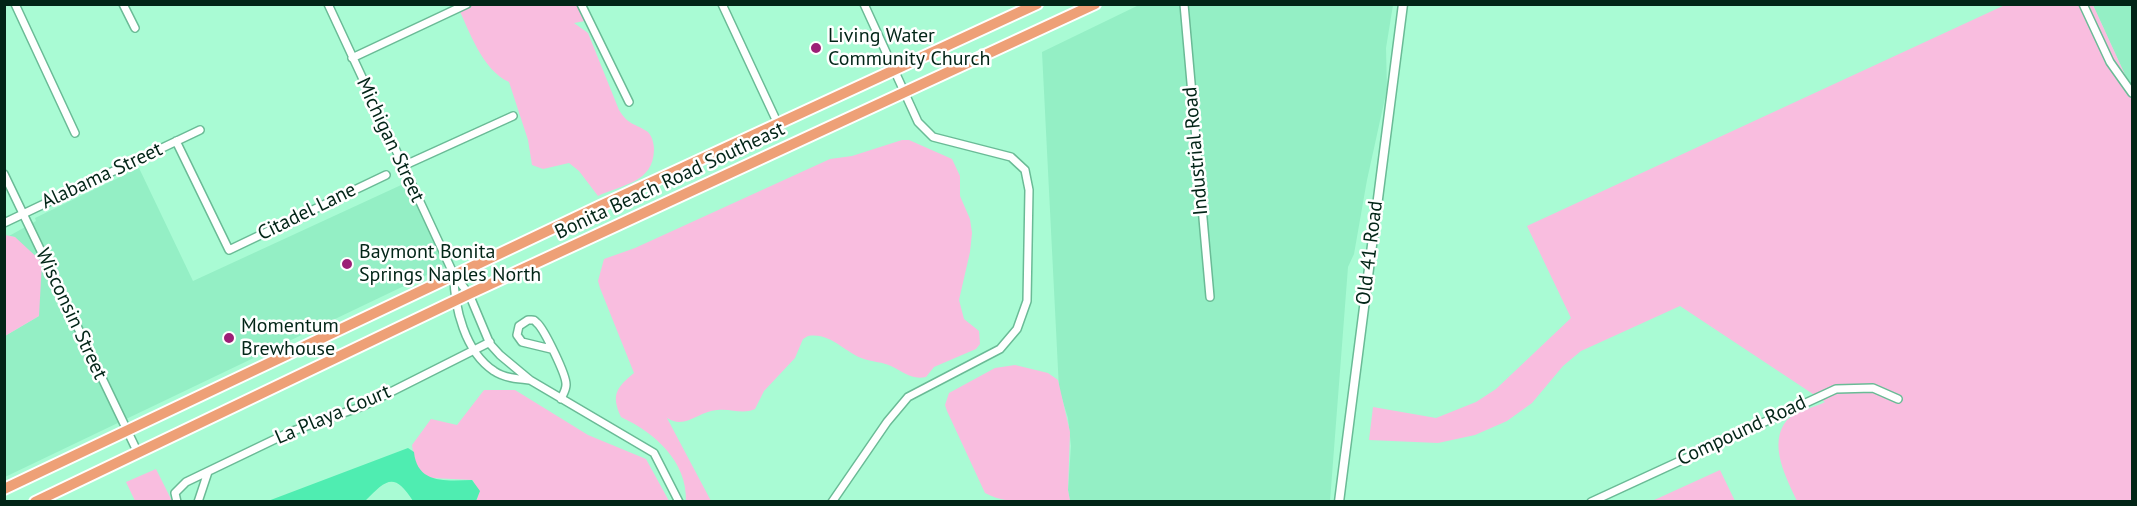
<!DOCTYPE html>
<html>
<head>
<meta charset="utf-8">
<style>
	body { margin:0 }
	#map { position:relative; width:2137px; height:506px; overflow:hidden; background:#a9fbd4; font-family:"PT Sans",sans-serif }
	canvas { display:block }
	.frame { position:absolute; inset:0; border:6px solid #022517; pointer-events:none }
</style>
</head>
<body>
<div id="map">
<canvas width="2137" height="506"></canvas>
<div class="frame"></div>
</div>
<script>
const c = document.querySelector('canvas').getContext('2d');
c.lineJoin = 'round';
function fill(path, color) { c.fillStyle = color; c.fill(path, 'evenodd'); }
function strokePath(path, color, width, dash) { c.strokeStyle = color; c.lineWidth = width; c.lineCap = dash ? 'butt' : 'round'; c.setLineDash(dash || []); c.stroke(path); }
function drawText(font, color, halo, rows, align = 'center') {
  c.font = font + ' "PT Sans",sans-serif'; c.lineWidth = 5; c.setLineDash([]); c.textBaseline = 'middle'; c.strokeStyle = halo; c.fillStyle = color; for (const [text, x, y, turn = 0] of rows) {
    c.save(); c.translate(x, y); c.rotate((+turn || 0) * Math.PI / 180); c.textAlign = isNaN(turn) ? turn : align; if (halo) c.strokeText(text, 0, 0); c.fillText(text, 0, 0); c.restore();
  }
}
const built = new Path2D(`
	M1139,5H1393L1386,48L1387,89L1367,180L1354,254L1348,267L1330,501H1070L1068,490L1071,446L1068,418L1059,389L1042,52Z
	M2093,5H2132V90Z
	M139,168L193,281L412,180L452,263L5,477V336L39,316L15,237L9,236L36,221L35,218Z`);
const green = new Path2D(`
	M457,5H577L585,21L574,23L588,33L619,110C629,126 635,123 648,132C652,136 654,144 654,150C653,183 623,184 598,196L579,171L569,163L543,169L532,165L528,140L509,82C482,70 469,30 457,5Z
	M2005,5H2093L2132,90V501H1797C1787,479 1767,444 1787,420C1795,412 1815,407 1825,402L1680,306L1581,351L1563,366L1532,403L1507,421L1475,435L1438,443L1369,440L1373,407L1436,418L1476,402L1496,389L1571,318L1527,226Z
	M902,140H909L952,159L960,176V196L970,219L972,233L970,252L959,300L964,319L979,331L980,344L976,349L934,367L926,377C911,380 904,372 891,366C883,362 873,362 864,359C845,353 831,332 808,336L803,339L795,358L764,391L755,409C741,415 732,408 717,410C699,411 685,430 667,418L711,501H686C687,461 655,433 621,417C611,395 616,388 634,373L600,288L598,281L604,259L635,248L830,159L852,156Z
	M5,235L15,237L42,262L39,316L5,336Z
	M1015,365L1048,373L1058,380L1070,432L1068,490L1070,501C1042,502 1009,506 985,493L947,411L945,405L949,393L995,368Z
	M484,390H515L588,435L646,459L669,501H476L478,497L473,480L432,478L423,475L415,464L412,445L431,419L457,425Z
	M156,469L172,501H135L126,482Z
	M1720,470L1735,501H1652Z`);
const water = new Path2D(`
	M408,448L414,452C417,484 446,481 472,480L480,491L476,501H413C394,471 386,480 365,501H268Z`);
const minor = new Path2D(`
	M15,4L75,133
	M123,4L135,28
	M328,4L454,275
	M581,4L629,102
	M722,4L778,124
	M1184,4L1210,297
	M2083,4L2110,62L2132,93
	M352,58L467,4
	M176,141L229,250L386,175
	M403,166L513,116
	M4,174L138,453
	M4,223L200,130
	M551,349L522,342L517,335L519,326L528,320C534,320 533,319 537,323C544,329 567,376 566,385C566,390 563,394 561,399
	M530,380C518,379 504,378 494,371C465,352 454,307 454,275L469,294L490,344L500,355L530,380L654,453L679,502
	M177,502L175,493L186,482L290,432L363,406L490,342
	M198,502L208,472
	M832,502L887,422L908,397L1000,349L1017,329L1027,301L1029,190L1025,170L1011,157L933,137L918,122L864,4
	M1591,502L1836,389L1873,388L1898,399`);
const tertiary = new Path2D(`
	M1339,502L1403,4`);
const primary = new Path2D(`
	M4,489L600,206L1037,4
	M35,502L469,294L1095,4`);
const markers = [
	[816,48,6,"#9c1f76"],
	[347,264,6,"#9c1f76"],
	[229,338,6,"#9c1f76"]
];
const poiNames = [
	["Living Water",828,36],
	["Community Church",828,59],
	["Baymont Bonita",359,252],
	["Springs Naples North",359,275],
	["Momentum",241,326],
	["Brewhouse",241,349]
];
const streetNames = [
	["Michigan Street",390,140,65],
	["Industrial Road",1196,151,-95],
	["Alabama Street",102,176,-25],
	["Bonita Beach Road Southeast",670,181,-25],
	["Citadel Lane",307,212,-26],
	["Old 41 Road",1370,253,-83],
	["Wisconsin Street",71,314,65],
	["La Playa Court",333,415,-23],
	["Compound Road",1742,431,-25]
];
fill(built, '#94efc5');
fill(green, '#f9bddf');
fill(water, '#4fedb1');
strokePath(minor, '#6abb96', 10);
strokePath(tertiary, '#6abb96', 11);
strokePath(primary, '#fff', 14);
strokePath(minor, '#fff', 7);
strokePath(tertiary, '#fff', 8);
strokePath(primary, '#eea077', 10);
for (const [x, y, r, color] of markers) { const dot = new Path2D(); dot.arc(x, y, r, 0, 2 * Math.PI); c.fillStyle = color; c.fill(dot); strokePath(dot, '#fff', 2); }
drawText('20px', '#022517', '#fff', poiNames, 'left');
drawText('20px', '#022517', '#fff', streetNames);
</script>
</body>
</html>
